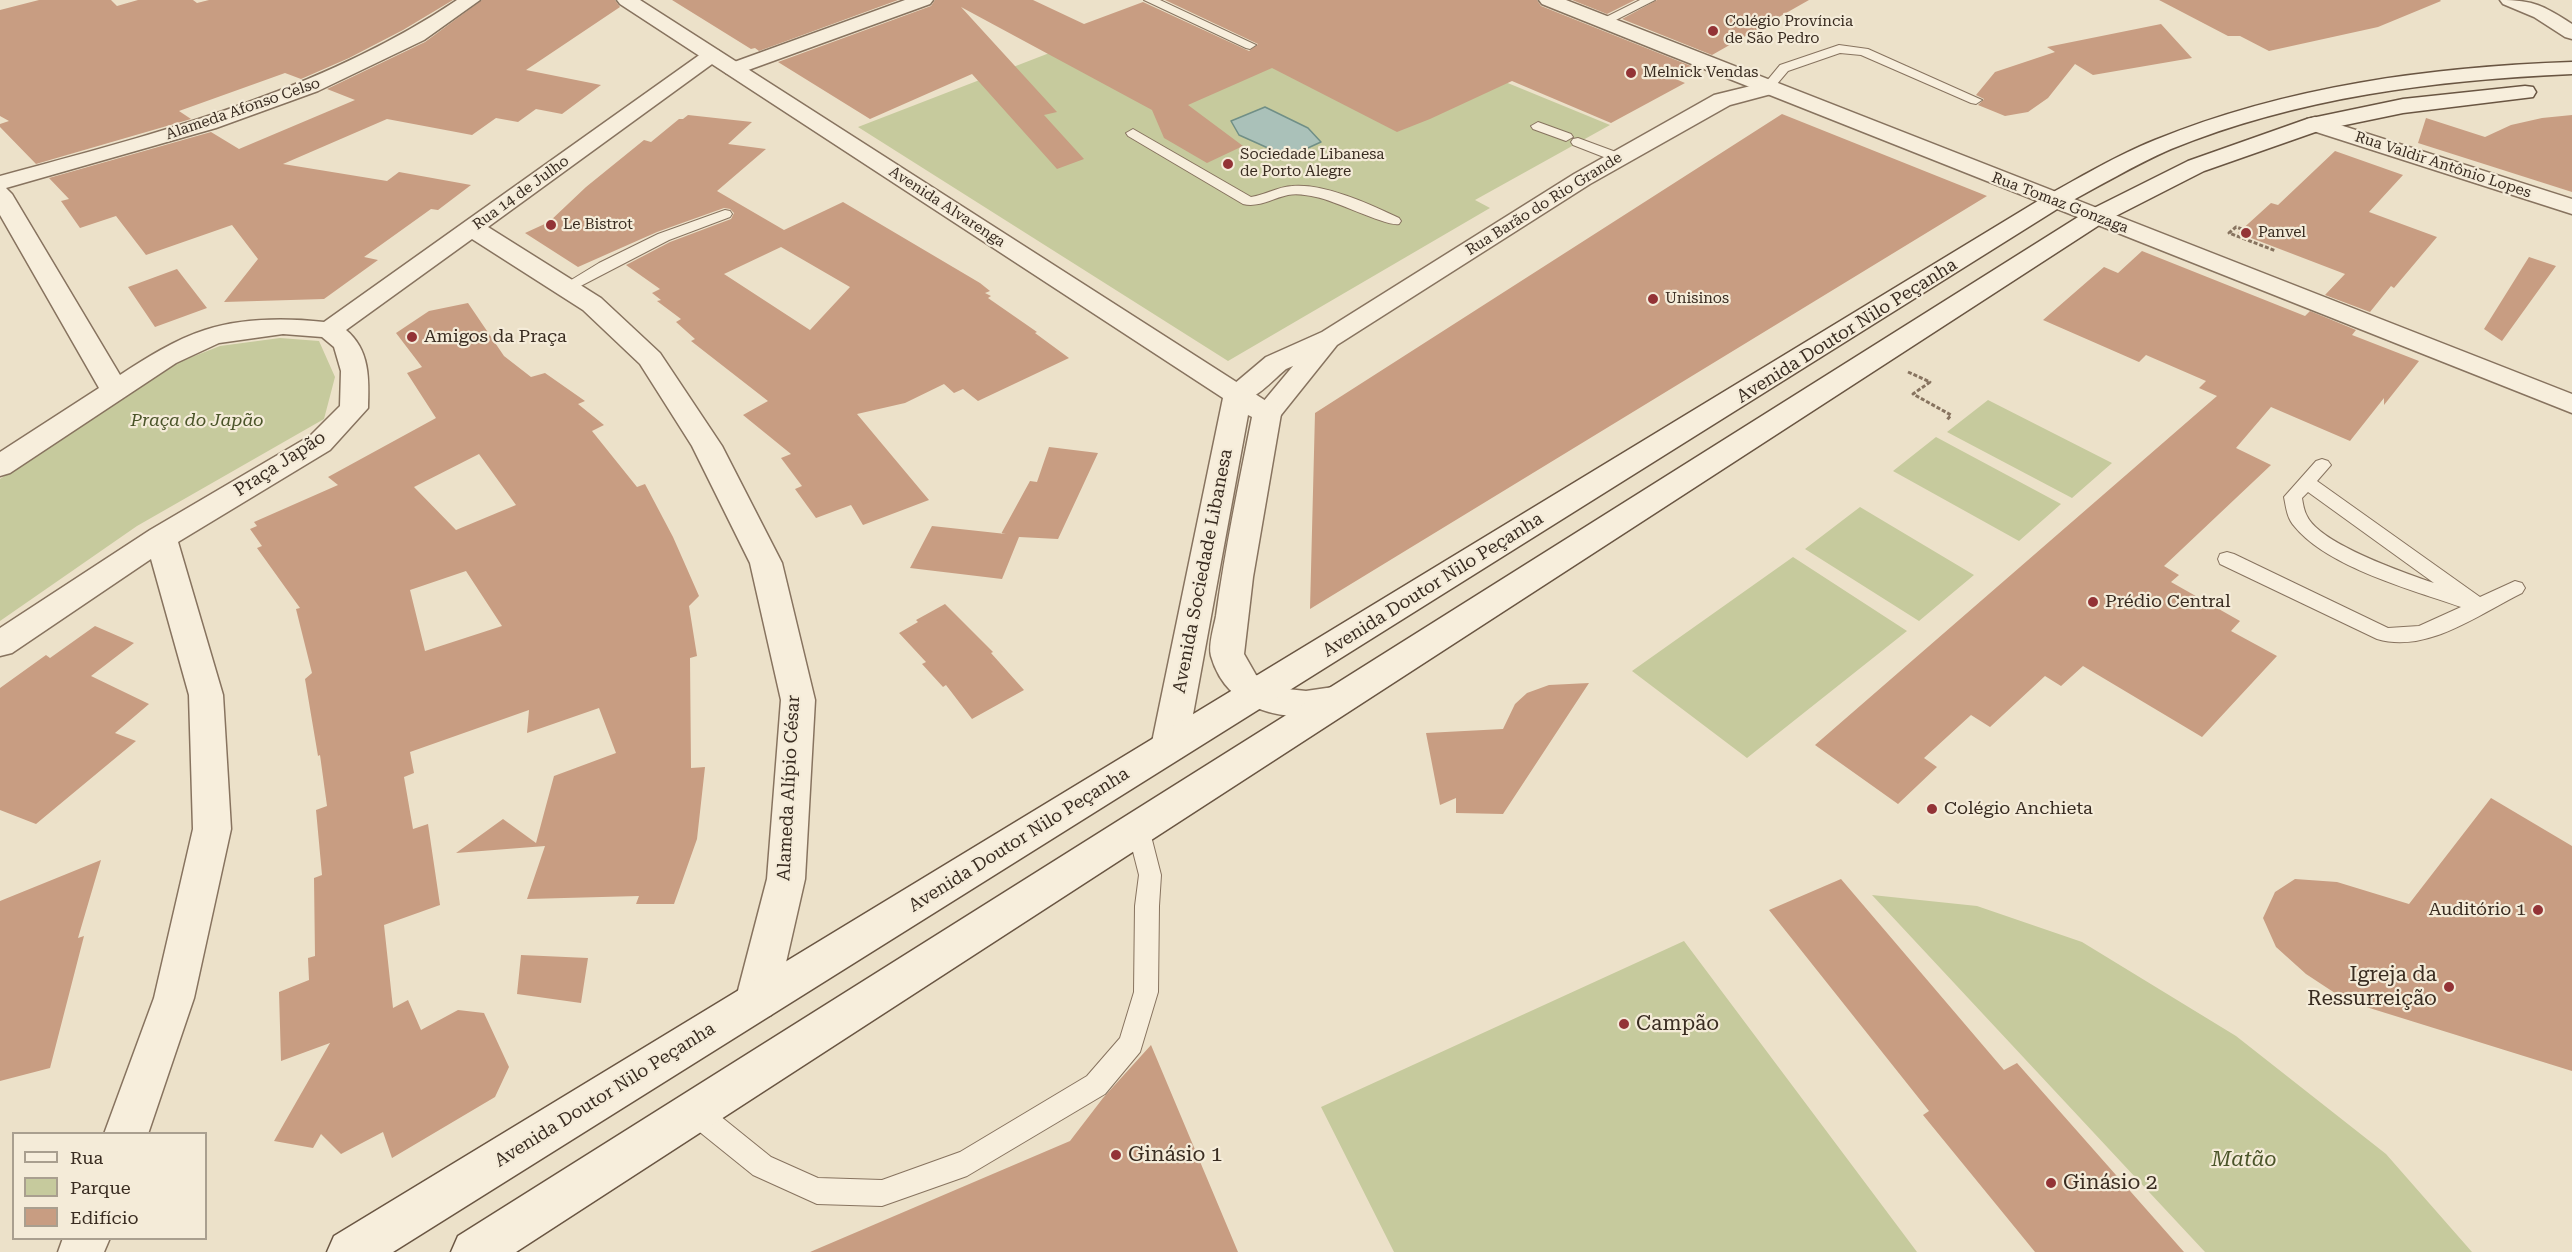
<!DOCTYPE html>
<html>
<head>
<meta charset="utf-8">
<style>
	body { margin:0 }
	#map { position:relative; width:2572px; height:1252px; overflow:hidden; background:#ece1c9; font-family:"Roboto Serif",serif }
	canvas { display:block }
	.legend { position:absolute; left:12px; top:1132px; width:195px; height:108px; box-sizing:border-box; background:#f4ebd8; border:2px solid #a99f8f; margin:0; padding:8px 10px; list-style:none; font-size:18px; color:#392c21 }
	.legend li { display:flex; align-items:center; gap:12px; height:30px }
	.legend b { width:30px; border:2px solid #a99f8f }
</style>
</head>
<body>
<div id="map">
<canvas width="2572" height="1252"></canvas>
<ul class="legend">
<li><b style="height:8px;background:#f7eedc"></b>Rua</li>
<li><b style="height:16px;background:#c6ca9d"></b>Parque</li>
<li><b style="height:16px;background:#c89d82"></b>Edifício</li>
</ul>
</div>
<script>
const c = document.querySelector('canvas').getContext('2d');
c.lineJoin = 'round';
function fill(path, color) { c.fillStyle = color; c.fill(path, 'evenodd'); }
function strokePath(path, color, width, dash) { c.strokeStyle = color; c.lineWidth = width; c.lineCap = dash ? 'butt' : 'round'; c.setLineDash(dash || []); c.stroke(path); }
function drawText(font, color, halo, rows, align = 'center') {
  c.font = font + ' "Roboto Serif",serif'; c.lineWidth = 4.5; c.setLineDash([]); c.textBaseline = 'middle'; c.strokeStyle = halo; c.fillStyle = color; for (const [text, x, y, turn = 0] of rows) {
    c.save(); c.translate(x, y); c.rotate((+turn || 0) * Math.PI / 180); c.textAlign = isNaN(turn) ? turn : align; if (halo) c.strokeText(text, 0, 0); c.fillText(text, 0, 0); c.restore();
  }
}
const green = new Path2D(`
	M1127,23L1240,78L1364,24L1610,125L1475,200L1490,208L1228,361L858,127Z
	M280,338L319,341L335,377L324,419L137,526L0,621V479L169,366L220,346Z
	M1988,400L2112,463L2072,498L1947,432Z
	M1936,437L2061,504L2019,541L1893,471Z
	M1860,507L1974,575L1919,621L1805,549Z
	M1793,557L1907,631L1747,758L1632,671Z
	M1872,895L1977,906L2082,942L2236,1036L2386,1154L2472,1252H2205Z
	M1684,941L1917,1252H1394L1321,1107Z`);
const water = new Path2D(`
	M1265,107L1308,128L1321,142L1288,157L1239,135L1231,121Z`);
const building = new Path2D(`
	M39,0H111L117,6L138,0H193L197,3L209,0H453L403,30L349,58L301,79L285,73L179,111L191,119L36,164L0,127V124L9,121L0,116V10Z
	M482,0H615L620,7L526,70L601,85L562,114L536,109L518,122L496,118L472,135L387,119L283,164L387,181L399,172L471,185L438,210L431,209L364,257L378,260L324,299L224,302L258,259L232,225L146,255L116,216L80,228L61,201L69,199L49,178L211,132L239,149L355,100L327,89L425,42Z
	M672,0H898L759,51L755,48L751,49Z
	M935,0H1033L1084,24L1143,2L1249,51L1258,44L1165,0H1537L1541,6L1691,66L1671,77L1685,83L1611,123L1512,81L1430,119L1397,132L1272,68L1188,105L1243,146L1207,163L1164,138L1152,110L961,7L1057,112L1044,115L1084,159L1057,169L972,74L870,119L778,62L931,6Z
	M1572,0H1635L1607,14Z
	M1657,0H1809L1712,55L1622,19Z
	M2159,0H2440L2441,1L2378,27L2269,51L2240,36H2228Z
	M2161,24L2192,58L2093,75L2075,64L2048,98L2028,112L2005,116L1978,105L1984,99L1976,95L1995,72L2055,52L2047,47Z
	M1782,114L1987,196L1310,609L1315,413Z
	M688,115L752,122L728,144L766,149L717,191L784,230L843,202L980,283L990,291L985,293L991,296L988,298L1037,332L1035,333L1069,358L978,401L963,389L954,393L944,384L905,403L857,414L929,500L863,525L851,505L816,518L795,489L802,486L781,458L791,454L743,415L768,401L691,341L695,339L676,322L681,319L657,301L661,300L652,293L660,289L626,265L670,242L731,219L734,213L730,209L724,208L657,232L578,267L525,233L549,222L586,187L644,140L651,142L679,119H683ZM781,247L850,287L810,330L724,274Z
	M2572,115V192L2418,143L2426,118L2485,137L2511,125L2542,118Z
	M2335,151L2403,175L2369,212L2437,237L2394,288L2391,286L2370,312L2325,295L2345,274L2238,233L2271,203L2278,205Z
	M2142,251L2305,316L2310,311L2356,330L2352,335L2419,361L2384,405V398L2350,441L2271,407L2236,448L2271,465L2164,566L2179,575L2171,582L2240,621L2231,631L2277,656L2202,737L2083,666L2061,686L2045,676L1990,727L1971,715L1924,758L1937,767L1898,804L1815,745L2217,396L2199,388L2206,381L2146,355L2139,362L2043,320L2104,267L2118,273Z
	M2529,257L2556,266L2502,341L2484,329Z
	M177,269L207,308L155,327L128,287Z
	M468,303L504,356L531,377L545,373L585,401L578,404L604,425L592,431L637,487L645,484L673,537L699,596L689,606L697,656L690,658L691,768L705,767L697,839L674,904H636L639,896L527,899L545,846L456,853L503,819L536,843L554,776L616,753L599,708L527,733L529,710L410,752L414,773L404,777L413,829L428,824L440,905L384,925L393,1008L408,1000L421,1030L458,1010L484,1013L509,1067L495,1097L392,1158L383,1132L341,1154L321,1134L313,1148L274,1141L330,1043L281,1061L279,992L309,980L308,958L315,956L314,878L322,875L316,810L327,806L320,755L318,756L305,679L312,673L296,609L300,608L257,548L262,546L250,529L257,526L254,522L338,485L328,477L436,418L407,373L422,367L396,333L429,311ZM479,454L516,505L456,530L414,487ZM466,571L502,626L425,651L410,590Z
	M1049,447L1098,453L1058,539L1019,537L1002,579L910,568L932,526L1006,534H1001L1030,481L1037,482Z
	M945,604L993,652L991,653L1024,690L972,719L946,685L943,687L922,664L926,662L899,633L918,622L916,620Z
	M95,626L134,643L91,676L149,704L115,733L136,741L36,824L0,810V688L46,655L50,658Z
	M1589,683L1503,814L1456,813V798L1440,805L1426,733L1503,729L1515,704L1527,693L1549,685Z
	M2491,798L2572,846V1071L2347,1001L2306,974L2276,947L2263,918L2275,892L2295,879L2337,882L2409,904Z
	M101,860L78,938L84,936L50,1068L0,1081V901Z
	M1841,879L2004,1070L2017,1063L2184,1252H2035L1923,1115L1929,1111L1769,910Z
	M521,955L588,958L581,1003L517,994Z
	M1151,1045L1238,1252H810L1070,1141L1103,1098Z`);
const path = new Path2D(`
	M2242,229L2236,227L2229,233L2276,251
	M1908,372L1930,382L1913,394L1951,415L1947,420`);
const service = new Path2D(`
	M1144,0H1160L1256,45L1250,49L1246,48Z
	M1640,0H1655L1606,25L1602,26L1596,22Z
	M1839,45L1868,49L1982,100L1976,104L1971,103L1861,55L1840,53L1788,71L1771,91H1763L1761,88L1780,65Z
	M1538,122L1571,134L1573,137L1566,141L1533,129L1531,126Z
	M1133,129L1251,197C1265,195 1277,187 1292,186C1324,183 1370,204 1399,218L1401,221L1399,224C1387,227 1334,200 1316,197C1307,195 1297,193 1288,195C1273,198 1259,208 1243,204L1128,136L1126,133Z
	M1578,138L1624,155L1626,158L1624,161H1614L1573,145L1571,142L1573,139Z
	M725,210L730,211L732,214L730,217L669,240L571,291H561L558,288L599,263L658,234Z
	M2322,459L2328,461L2331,465L2317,481L2480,597L2515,581L2522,583L2525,588L2522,593C2479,614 2427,654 2377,639L2220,564L2218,559L2220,554L2227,552L2234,554L2388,628L2419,626L2461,607C2412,590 2328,567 2295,527C2287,519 2286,507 2284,497L2316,461ZM2308,492L2434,583C2405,573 2320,544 2307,516C2304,511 2303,504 2302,498Z
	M1138,819L1146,822L1149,828L1161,875L1159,906L1158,992L1140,1052L1105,1094L967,1176L882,1206L817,1204L753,1175L686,1121L682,1112L686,1103L695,1100L704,1103L771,1157L818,1178L882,1180L960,1152L1087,1076L1120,1038L1134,992L1135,906L1139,875L1127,828L1130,822Z`);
const minor = new Path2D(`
	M457,0H480L424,40L318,91L216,128L6,188L12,194L120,375C146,358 174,340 205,330C242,318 286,318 324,322L705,51L712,49L719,51L722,55L719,59L488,227L601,298L660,353L722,446L782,563L815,700L805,879L777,1002L771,1015L756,1021L741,1015L735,1002L767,879L781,700L750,563L692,446L640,364L583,310L472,239L346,330C370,350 369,379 368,408L330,450L178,542L223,695L231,829L194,998L148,1134H104L154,998L193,829L189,695L151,559L12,653L0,656V628L150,530L310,436L340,406L341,371L334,347L322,337L283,334L219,343L176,363L10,473L0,476V452L99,388L0,215V176C158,133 320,92 457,0Z
	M905,0H933L930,4L740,73L733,75L726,73L722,69L726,65Z
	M1767,82L1775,83L1778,88L1775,93L1730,105L1590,184L1337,345L1277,420L1267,423L1257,420L1253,414L1293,366L1286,369C1269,383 1251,407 1228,401L1224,395L1228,389L1266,357L1322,332L1574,174L1714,95Z
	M2315,117L2572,199V214L2307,129L2304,124L2307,119Z
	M63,1238H110L104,1252H58Z`);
const tertiary = new Path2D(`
	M617,0H640L1277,408L1281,414L1253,577L1244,654L1256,675L1278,688L1306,691L1340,686L1352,690L1357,699L1352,708C1300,725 1229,719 1211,656C1208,645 1214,627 1216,616C1225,549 1239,483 1252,417L1248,415L1187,747L1182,757L1169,761L1156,757L1151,747L1223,398L620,4Z
	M1539,0H1566L2572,394V413L1669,55L1542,4Z
	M2500,0C2534,0 2544,6 2572,24V39L2565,37L2534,17L2503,4Z`);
const secondary = new Path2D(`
	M2572,62V74C2435,80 2299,97 2171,149C2134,165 2098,187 2062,206L393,1252H327L334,1236L2046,196C2081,177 2117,155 2155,140C2287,86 2430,67 2572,62Z
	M2525,86L2533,87L2536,92L2533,97L2403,113L2321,130L2204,171L2104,222L516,1252H451L458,1236L2086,212L2188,161L2307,119L2403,99Z`);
const markers = [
	[1713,31,6,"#933336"],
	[1631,73,6,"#933336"],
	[1228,164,6,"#933336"],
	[551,225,6,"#933336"],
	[2246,233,6,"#933336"],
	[1653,299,6,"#933336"],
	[412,337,6,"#933336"],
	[2093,602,6,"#933336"],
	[1932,809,6,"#933336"],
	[2538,910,6,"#933336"],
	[2449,987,6,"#933336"],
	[1624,1024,6,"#933336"],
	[1116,1155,6,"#933336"],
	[2051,1183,6,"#933336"]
];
const farPoinames = [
	["Colégio Província",1725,22],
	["de São Pedro",1725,39],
	["Melnick Vendas",1643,73],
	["Sociedade Libanesa",1240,155],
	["de Porto Alegre",1240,172],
	["Le Bistrot",563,225],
	["Panvel",2258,233],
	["Unisinos",1665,299]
];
const farStreetnames = [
	["Alameda Afonso Celso",243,109,-19],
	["Rua Valdir Antônio Lopes",2443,165,18],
	["Rua 14 de Julho",521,193,-36],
	["Rua Tomaz Gonzaga",2060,203,21],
	["Rua Barão do Rio Grande",1544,204,-32],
	["Avenida Alvarenga",947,207,33]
];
const streetNames = [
	["Avenida Doutor Nilo Peçanha",1847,331,-32],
	["Praça Japão",280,464,-33],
	["Avenida Sociedade Libanesa",1203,571,-79],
	["Avenida Doutor Nilo Peçanha",1433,585,-32],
	["Alameda Alípio César",789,788,-87],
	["Avenida Doutor Nilo Peçanha",1019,840,-32],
	["Avenida Doutor Nilo Peçanha",605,1095,-32]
];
const poiNames = [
	["Amigos da Praça",424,337],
	["Prédio Central",2105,602],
	["Colégio Anchieta",1944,809],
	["Auditório 1",2526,910,"right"]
];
const parkNames = [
	["Praça do Japão",197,421]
];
const nearPoinames = [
	["Igreja da",2437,975,"right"],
	["Ressurreição",2437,999,"right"],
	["Campão",1636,1024],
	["Ginásio 1",1128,1155],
	["Ginásio 2",2063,1183]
];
const nearParknames = [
	["Matão",2244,1160]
];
fill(green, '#c6ca9d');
fill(water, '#aac1b9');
strokePath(water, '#708f86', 1.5);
fill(building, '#c89d82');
strokePath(service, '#87735f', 2);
strokePath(minor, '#87735f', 3);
strokePath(tertiary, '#87735f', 3);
strokePath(secondary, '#695542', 3);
strokePath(path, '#87735f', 3, [4, 2]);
fill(service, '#f7eedc');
fill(minor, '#f7eedc');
fill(tertiary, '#f7eedc');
fill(secondary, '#f7eedc');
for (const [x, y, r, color] of markers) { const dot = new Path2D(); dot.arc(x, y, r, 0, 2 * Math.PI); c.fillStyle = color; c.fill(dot); strokePath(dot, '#f4ebd8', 2); }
drawText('15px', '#392c21', '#f4ebd8', farPoinames, 'left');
drawText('15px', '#392c21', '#f4ebd8', farStreetnames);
drawText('18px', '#392c21', '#f4ebd8', streetNames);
drawText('18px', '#392c21', '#f4ebd8', poiNames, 'left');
drawText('italic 18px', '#4a5429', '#f4ebd8', parkNames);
drawText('21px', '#392c21', '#f4ebd8', nearPoinames, 'left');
drawText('italic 21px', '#4a5429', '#f4ebd8', nearParknames);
</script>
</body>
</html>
